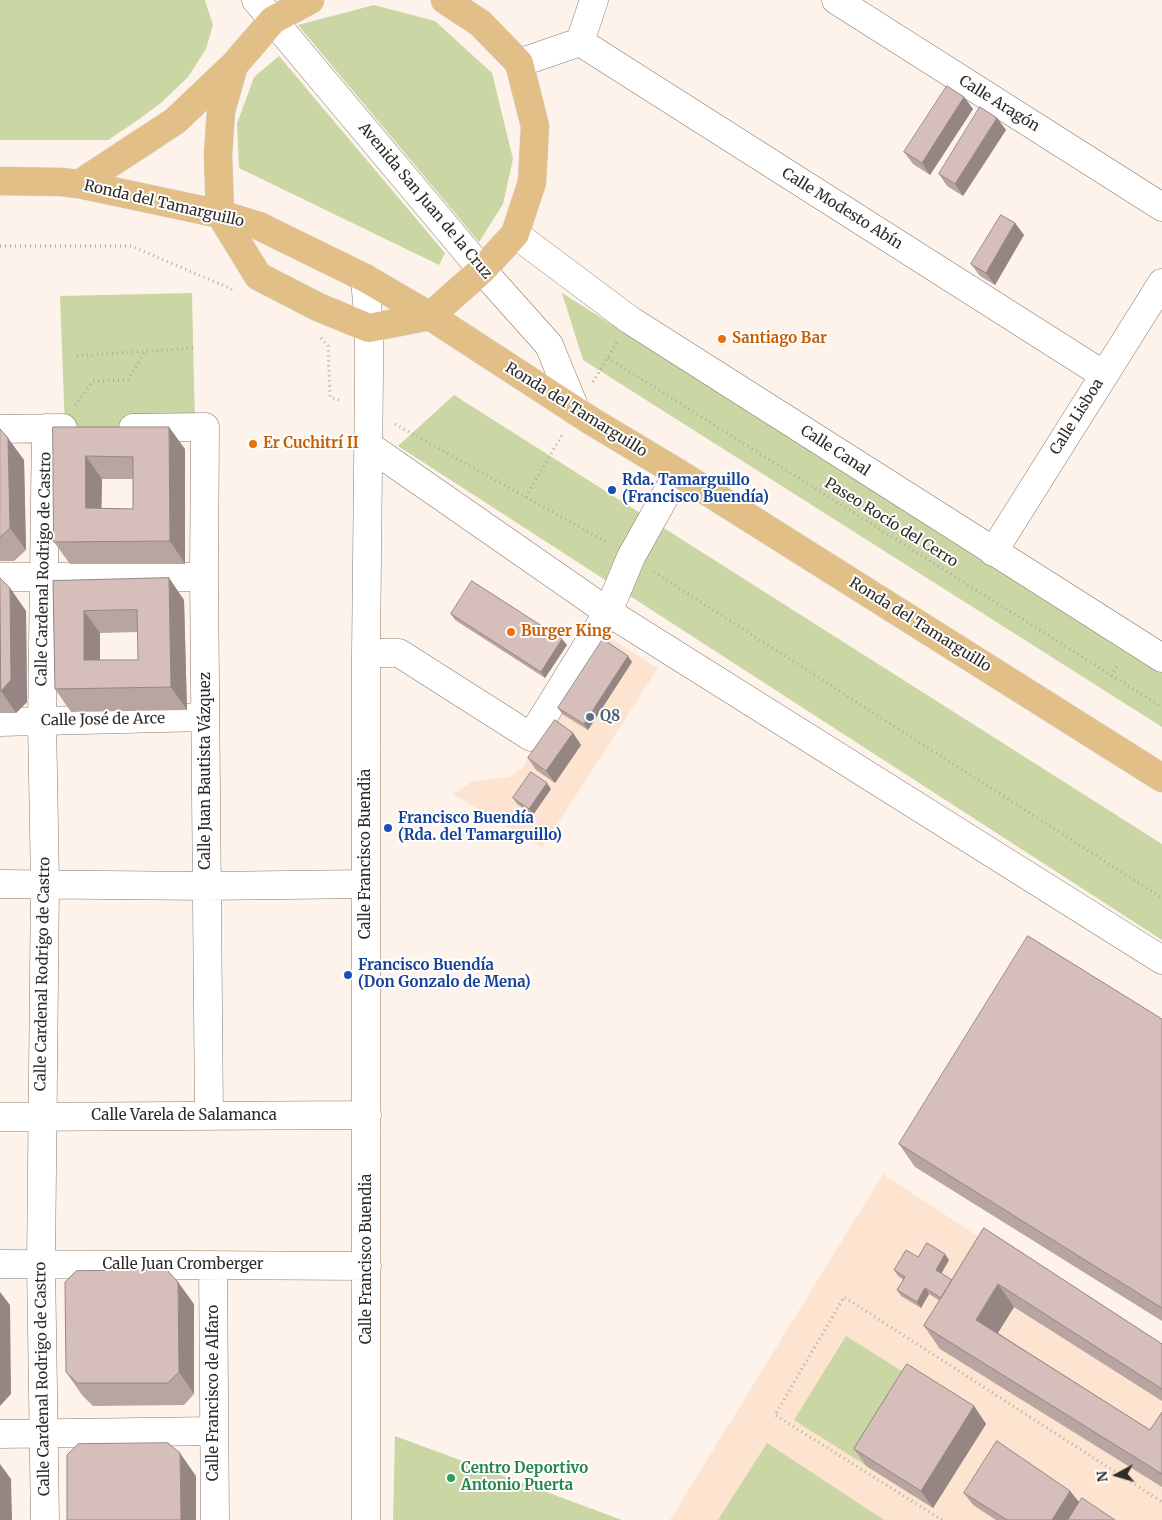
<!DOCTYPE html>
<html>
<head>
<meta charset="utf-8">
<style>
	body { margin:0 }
	#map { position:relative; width:1162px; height:1520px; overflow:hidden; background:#fdf3ea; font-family:Merriweather,serif }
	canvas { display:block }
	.north { position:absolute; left:1092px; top:1450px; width:50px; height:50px; -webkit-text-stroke:4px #fff; paint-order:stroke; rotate:264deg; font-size:14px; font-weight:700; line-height:20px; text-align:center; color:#312b26 }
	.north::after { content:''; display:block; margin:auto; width:18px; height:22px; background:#312b26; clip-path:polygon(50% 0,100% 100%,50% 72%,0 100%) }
</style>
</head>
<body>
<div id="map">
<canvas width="1162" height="1520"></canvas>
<div class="north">N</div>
</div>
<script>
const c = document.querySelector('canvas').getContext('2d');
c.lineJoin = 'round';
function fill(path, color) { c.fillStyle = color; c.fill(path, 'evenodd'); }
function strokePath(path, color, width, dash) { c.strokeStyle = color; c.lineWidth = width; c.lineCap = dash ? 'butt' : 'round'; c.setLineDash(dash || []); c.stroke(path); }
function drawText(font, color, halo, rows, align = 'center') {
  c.font = font + ' Merriweather,serif'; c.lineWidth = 4; c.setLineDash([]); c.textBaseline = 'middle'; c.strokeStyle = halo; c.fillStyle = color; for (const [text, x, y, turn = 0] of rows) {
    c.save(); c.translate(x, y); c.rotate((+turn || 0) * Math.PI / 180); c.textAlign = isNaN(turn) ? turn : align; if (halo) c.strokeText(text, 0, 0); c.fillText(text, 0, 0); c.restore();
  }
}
const built = new Path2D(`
	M607,636L658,668L542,848L453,794L473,781L509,777L523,767Z
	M883,1174L1162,1357V1520H670Z`);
const green = new Path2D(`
	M0,0H205L213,25L206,49L188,77L161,103L135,122L108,140H0Z
	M374,5L435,21L492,73L513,159L503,204L479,242L298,25Z
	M279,56L445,253L439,265L239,168L237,124L254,77Z
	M192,293L195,427L65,428L60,296Z
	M562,293L1162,673V727L583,360Z
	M454,395L1162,844V940L398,446Z
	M846,1336L986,1424L933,1508L794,1420Z
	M395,1436L622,1520H393Z
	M767,1443L884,1520H718Z`);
const path = new Path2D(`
	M0,246H131L234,290
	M321,338L328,346L330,397L342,401
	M77,356L193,348
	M608,358L1162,707
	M593,382L617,342
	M75,405L93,381L128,380L145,352
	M395,424L608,543
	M526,497L562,435
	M654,572L1162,898
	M1111,676L1119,663
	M942,1520L775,1415L844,1297L1162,1502`);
const minor = new Path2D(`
	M256,0L482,270L549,345L576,411
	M836,0L1162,207
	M580,42L1104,375
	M580,42L594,0
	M519,63L580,42
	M515,234L630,320L1162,658
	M365,278L369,328V375L366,653V1520
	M133,428L205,427L204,577L209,1116
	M0,429L63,428
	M369,446L608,612L1162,960
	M993,552L1162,283
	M0,577H204
	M366,653H399L531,737L608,612L631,557L678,473
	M0,722L205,717
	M0,884L206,886L366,884
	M0,1117L367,1115
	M0,1264L367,1266
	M213,1265L215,1520
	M0,1434L214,1431
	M45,1520L41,1264L45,883L42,721L46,428`);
const major = new Path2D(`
	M234,65L221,111L218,155L220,214L258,276L318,307L369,328L430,316L482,270L515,234L532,182L535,126L519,63L480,23L445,0
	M0,181L61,182L79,184L220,214L259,226L365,278L430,316L593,422L678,473L1162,778
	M79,184L175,121L234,65L273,20L310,0`);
const wall = new Path2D(`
	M964,97L973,109L930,175L913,164L904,152Z
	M997,118L1006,130L963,196L947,186L939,174Z
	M1015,223L1024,235L995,285L980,276L971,264Z
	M53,427L185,449V564H70L54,542ZM102,479H133V509L101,508Z
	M0,429L24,460L26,550L14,561H0Z
	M0,578L10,588L26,611L27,702L16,713H0Z
	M169,578L184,600L187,710L71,712L55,689L53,581ZM138,632V660H100V633Z
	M451,614L567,645L545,678L455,620Z
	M632,662L588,730L562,714L558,708Z
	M573,733L581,745L555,783L536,770L528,758Z
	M551,789L533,815L517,804L513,798Z
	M1162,1019V1321L915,1167L899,1144Z
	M984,1228L1162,1344V1401L1014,1307L998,1333L1150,1430L1162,1412V1487L940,1349L924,1326L940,1301L929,1294L921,1308L901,1296L897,1290L904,1280L898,1276L894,1270L918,1257L949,1260L941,1273L952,1280Z
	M194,1304V1394L184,1405L93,1406L82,1395L66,1372Z
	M974,1406L986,1424L933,1508L866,1466L854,1449Z
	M1070,1491L1079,1502L1068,1520H996L973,1505L964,1493Z`);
const shadedWall = new Path2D(`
	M964,97L973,109L930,175L922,163Z
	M997,118L1006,130L963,196L955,184Z
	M1015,223L1024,235L995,285L986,273Z
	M169,427L185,449V564L170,541Z
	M8,438L24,460L26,550L10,528Z
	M86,456L102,479L101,531L86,508Z
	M169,578L184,600L187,710L171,687Z
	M10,588L26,611L27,702L16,713L1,691Z
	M84,611L100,633V683L84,660Z
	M562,639L567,645L545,678L541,672Z
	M628,656L632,662L588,730L584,724Z
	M573,733L581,745L555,783L546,771Z
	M547,783L551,789L533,815L529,809Z
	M945,1254L949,1260L940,1276L936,1270Z
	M178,1282L194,1304V1394L179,1372Z
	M998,1284L1014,1307L992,1342L976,1320Z
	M925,1288L929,1294L921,1308L917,1302Z
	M0,1292L10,1305L11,1394L0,1406Z
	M974,1406L986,1424L933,1508L921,1491Z
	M180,1453L196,1476V1520H181Z
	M0,1464L11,1479L12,1520H0Z
	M1070,1491L1079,1502L1068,1520H1052Z`);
const building = new Path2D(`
	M947,86L964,97L922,163L904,152Z
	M980,107L997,118L955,184L939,174Z
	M1001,215L1015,223L986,273L971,264Z
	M53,427H169L170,541L54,542ZM86,456L133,457V509L86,508Z
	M0,429L8,438L10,528L0,537Z
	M0,578L10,588L11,680L1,691Z
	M169,578L171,687L55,689L53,581ZM137,610L138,660H84V611Z
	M472,581L562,639L541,672L451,614Z
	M603,639L628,656L584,724L558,708Z
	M555,720L573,733L546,771L528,758Z
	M531,772L547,783L529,809L513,798Z
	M1028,936L1162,1019V1308L899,1144Z
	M984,1228L1162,1344V1389L998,1284L976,1320L1150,1430L1162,1412V1474L924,1326Z
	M927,1243L945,1254L936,1270L952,1280L941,1298L925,1288L917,1302L897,1290L905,1277L894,1270L906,1250L918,1257Z
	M167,1270L178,1282L179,1372L168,1383H77L66,1372L65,1282L76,1271Z
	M907,1364L974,1406L921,1491L854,1449Z
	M997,1441L1070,1491L1052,1520H1007L964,1493Z
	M168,1443L180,1453L181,1520H67V1455L78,1444Z
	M1082,1498L1115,1520H1068Z`);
const markers = [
	[722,339,5,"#e8710a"],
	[253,444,5,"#e8710a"],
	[612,490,5,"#1a4fb4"],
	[511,632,5,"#e8710a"],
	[590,717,5,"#5c6f8a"],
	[388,828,5,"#1a4fb4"],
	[348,975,5,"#1a4fb4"],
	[451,1478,5,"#2e9e5b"]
];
const streetNames = [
	["Calle Aragón",999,104,32],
	["Avenida San Juan de la Cruz",425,201,50],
	["Ronda del Tamarguillo",164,204,13],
	["Calle Modesto Abín",842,209,32],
	["Ronda del Tamarguillo",576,410,32],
	["Calle Lisboa",1077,417,-58],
	["Calle Canal",835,451,33],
	["Paseo Rocío del Cerro",891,523,32],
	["Calle Cardenal Rodrigo de Castro",44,569,-89],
	["Ronda del Tamarguillo",920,625,32],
	["Calle José de Arce",103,720,-1],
	["Calle Juan Bautista Vázquez",206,771,-90],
	["Calle Francisco Buendia",366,854,-90],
	["Calle Cardenal Rodrigo de Castro",43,974,-89],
	["Calle Varela de Salamanca",184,1116],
	["Calle Francisco Buendia",367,1259,-90],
	["Calle Juan Cromberger",183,1265],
	["Calle Cardenal Rodrigo de Castro",43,1379,-91],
	["Calle Francisco de Alfaro",214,1393,-90]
];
const foodNames = [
	["Santiago Bar",732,339],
	["Er Cuchitrí II",263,444],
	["Burger King",521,632]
];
const transitNames = [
	["Rda. Tamarguillo",622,481],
	["(Francisco Buendía)",622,498],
	["Francisco Buendía",398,819],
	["(Rda. del Tamarguillo)",398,836],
	["Francisco Buendía",358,966],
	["(Don Gonzalo de Mena)",358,983]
];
const serviceNames = [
	["Q8",600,717]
];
const leisureNames = [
	["Centro Deportivo",461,1469],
	["Antonio Puerta",461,1486]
];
fill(built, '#fce4d1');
fill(green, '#cad6a3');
strokePath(minor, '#887a6d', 29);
strokePath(major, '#d6d5d4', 29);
strokePath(path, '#b2aaa2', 3, [1, 4]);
strokePath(minor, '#fff', 28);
strokePath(major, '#e2bf86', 28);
fill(wall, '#b8a4a1');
fill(shadedWall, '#968683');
fill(building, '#d6bfbb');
strokePath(building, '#968683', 1);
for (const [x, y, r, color] of markers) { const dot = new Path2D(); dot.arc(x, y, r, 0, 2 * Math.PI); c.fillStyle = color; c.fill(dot); strokePath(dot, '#fff', 2); }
drawText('15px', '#312b26', '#fff', streetNames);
drawText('bold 15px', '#c56008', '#fff', foodNames, 'left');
drawText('bold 15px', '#164399', '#fff', transitNames, 'left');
drawText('bold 15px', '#4e5e75', '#fff', serviceNames, 'left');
drawText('bold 15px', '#27864d', '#fff', leisureNames, 'left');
</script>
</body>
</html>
